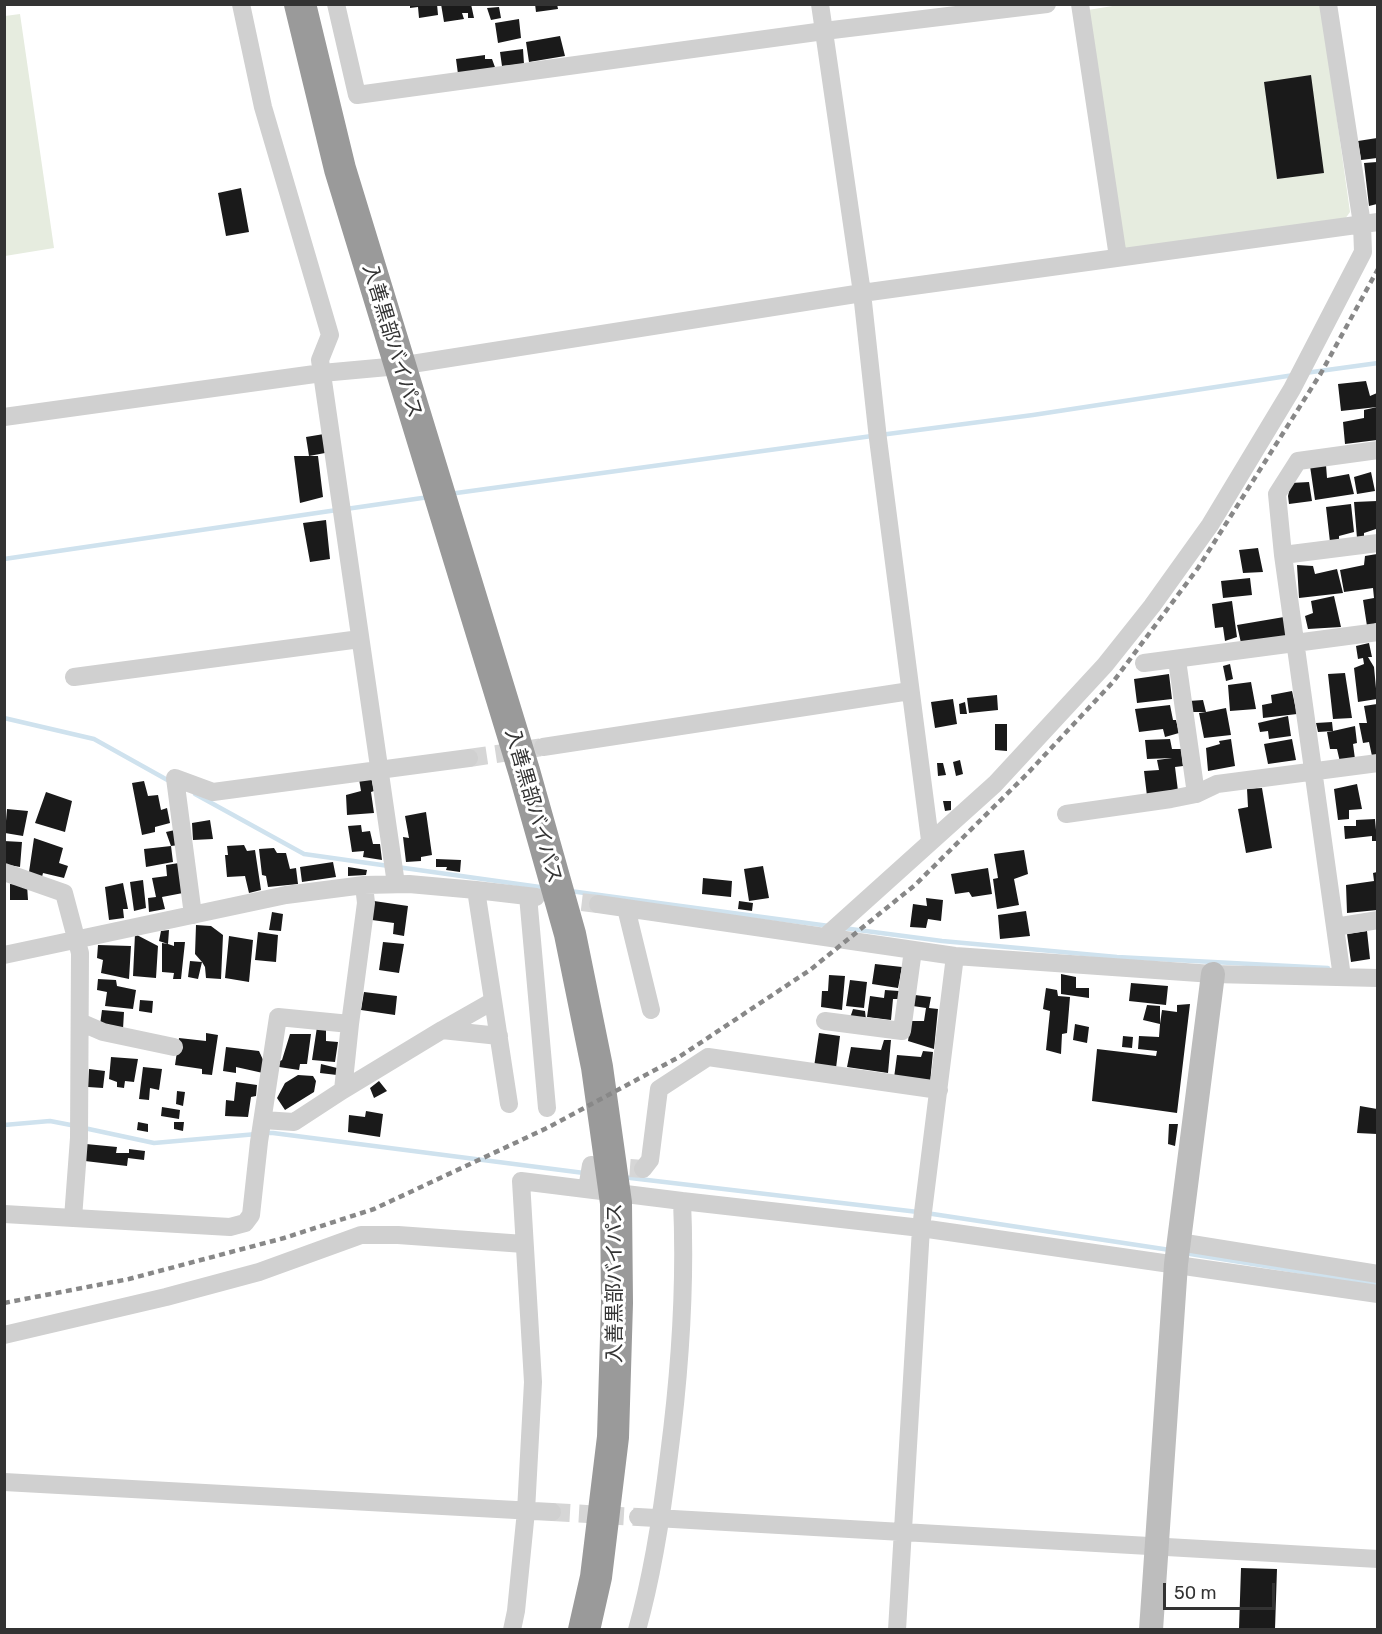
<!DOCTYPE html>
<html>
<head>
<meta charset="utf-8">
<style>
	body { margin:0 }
	#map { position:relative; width:1382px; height:1634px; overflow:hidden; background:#fff; font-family:Rubik,sans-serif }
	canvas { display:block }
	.frame { position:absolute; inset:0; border:6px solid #333; pointer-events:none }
	.scale { position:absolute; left:1163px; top:1583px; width:112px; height:27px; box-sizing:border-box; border:3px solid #333; border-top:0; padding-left:8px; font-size:18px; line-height:21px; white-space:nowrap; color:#333; -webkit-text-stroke:4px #fff; paint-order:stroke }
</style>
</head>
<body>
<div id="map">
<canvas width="1382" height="1634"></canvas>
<div class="frame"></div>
<div class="scale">50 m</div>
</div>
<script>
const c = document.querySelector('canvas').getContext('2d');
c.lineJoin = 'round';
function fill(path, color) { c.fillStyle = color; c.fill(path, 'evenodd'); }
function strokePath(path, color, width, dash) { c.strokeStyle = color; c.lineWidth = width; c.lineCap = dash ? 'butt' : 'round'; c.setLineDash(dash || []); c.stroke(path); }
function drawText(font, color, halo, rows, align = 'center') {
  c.font = font + ' Rubik,"Noto Sans JP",sans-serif'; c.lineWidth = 6; c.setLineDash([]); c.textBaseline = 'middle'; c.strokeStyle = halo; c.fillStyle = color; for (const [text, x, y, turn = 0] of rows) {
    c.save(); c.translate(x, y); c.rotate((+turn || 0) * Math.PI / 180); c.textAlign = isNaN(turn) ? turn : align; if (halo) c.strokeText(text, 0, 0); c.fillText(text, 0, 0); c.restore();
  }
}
const green = new Path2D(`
	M1125,4L1321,5L1350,212L1345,219L1123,250L1088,10Z
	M20,14L54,248L5,256V16Z`);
const stream = new Path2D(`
	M1305,373L1378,363
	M880,435L1033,415L1294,375
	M449,494L872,436
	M346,509L429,497
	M4,559L337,510
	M4,718L94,739L171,782
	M195,794L304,854L389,866
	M397,867L547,888
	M570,891L829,926
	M843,928L942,941L1117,957L1328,968
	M4,1125L50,1121L76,1126
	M84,1128L154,1143L257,1134
	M265,1133H273L584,1173
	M622,1177L918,1212
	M926,1213L1170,1250
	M1184,1253L1378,1284`);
const building = new Path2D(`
	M410,4H437L438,15L419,18L418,7L410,8Z
	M441,4H471L474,18H468V13H462L464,19L444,22Z
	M535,4H557L558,9L536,12Z
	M499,7L501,18L491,20L487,8Z
	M519,19L521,38L498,43L495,23Z
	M560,36L565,56L529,62L526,42Z
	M523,49L524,64L502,66L500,52Z
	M485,55V59H492L496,70L458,74L456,59Z
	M1311,75L1324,173L1277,179L1264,82Z
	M1377,138V158L1361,160L1358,141Z
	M1377,162V204L1369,206L1364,163Z
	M241,188L249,232L226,236L218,193Z
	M1366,381L1370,396L1377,393V407L1341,411L1338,384Z
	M1377,407V440L1345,444L1343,422L1364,418V410Z
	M324,434L325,453L309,456L306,437Z
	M294,456H318L323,497L300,503Z
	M1326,465L1327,478L1349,474L1354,494L1315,500L1310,466Z
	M1371,472L1375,491L1357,494L1354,477Z
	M1309,482L1312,501L1289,504L1288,496L1291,483Z
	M1377,501L1376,529L1364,533V538H1357L1354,502Z
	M1351,504L1354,532L1339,536V542H1330L1326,507Z
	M326,520L330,559L310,562L303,523Z
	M1258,548L1263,572L1243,573L1239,550Z
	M1377,554V623L1367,626L1363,600L1374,598L1373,588L1344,592L1340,570L1364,565L1365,556Z
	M1297,565L1313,566L1315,574L1337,569L1343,593L1299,598Z
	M1250,578L1252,595L1223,598L1221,581Z
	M1334,596L1341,627L1308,629L1305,616L1313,613L1311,601Z
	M1232,601L1237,637L1225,641L1223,627L1215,628L1212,604Z
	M1284,617L1287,636L1241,643L1237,625Z
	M1369,643L1372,657H1368L1374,667L1377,699L1358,702L1354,668L1364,664L1363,658L1358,659L1356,646Z
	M1230,664L1233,679L1226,681L1223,666Z
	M1345,673L1352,718L1333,719L1328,674Z
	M1169,674L1172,699L1137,703L1134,679Z
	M1251,682L1256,709L1230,711L1228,685Z
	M1292,691L1297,714L1263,718L1262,705L1272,703L1271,695Z
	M997,695L998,710L969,713L967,698Z
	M953,699L957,724L935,728L931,702Z
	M1203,700L1206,712L1226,708L1231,735L1204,738L1199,713L1206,712H1191L1189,701Z
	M965,702L967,714H960L959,704Z
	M1377,704V756H1372L1369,742L1363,743L1359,723H1367L1364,706Z
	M1170,705L1173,720H1176L1179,733L1165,737L1163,729L1139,732L1135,709Z
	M1288,716L1291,736L1269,739L1268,731L1260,732L1258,723Z
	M1332,722L1333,731L1355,726L1357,743L1353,744L1355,759L1340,762L1337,749H1330L1327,732L1333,731L1318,732L1316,723Z
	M995,724H1007V751L995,750Z
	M1170,739L1172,749H1181L1183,766L1175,767L1178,791L1147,796L1144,771L1159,770L1157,760L1172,758L1147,759L1145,740Z
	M1231,739L1235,766L1208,771L1206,748L1220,744L1219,741Z
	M1292,739L1296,760L1268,764L1264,744Z
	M960,760L963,774L956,776L953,762Z
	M937,763H943L946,775L938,776Z
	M371,777L374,791L371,792L374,813L347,815L346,795L361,791L359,779Z
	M144,781L148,796L158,795L161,810L167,808L170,823L155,827V832L142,835L132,783Z
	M1357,784L1362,809L1349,810V819L1338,820L1334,789Z
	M1262,788L1272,848L1246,853L1238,809L1248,807L1247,789Z
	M46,792L72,801L65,832L35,823Z
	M943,801H951V810L945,811Z
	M7,809L28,811L23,836L5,833Z
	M426,812L432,855L421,857V861L406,862L403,837L409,838L405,816Z
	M1375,819L1377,841H1372V836L1345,839L1344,826H1356V820Z
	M210,820L213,839L193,840L192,823Z
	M361,825L362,832L370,831L373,844H380L382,860L363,857L364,851L352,852L348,826Z
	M175,830L179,845L171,846L166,832Z
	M34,838L63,848L59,863L68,866L64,878L43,873L42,877L29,872Z
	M4,841L22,842L20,867L4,864Z
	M244,845L247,851L255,850L261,890L249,893L245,876L227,877L225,855H228L227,846Z
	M171,846L173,862L146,867L144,849Z
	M274,848L277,853H286L290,869L296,868L298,884L268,887L266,876L262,875L259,849Z
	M1024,850L1028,874L1014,879L1019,905L997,909L993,879L998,878L994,854Z
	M436,859L461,860L460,872L446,870L447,867H436Z
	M333,862L336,877L302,882L300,867Z
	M179,863L183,893L162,897L165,909L149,912L148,898L156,897L152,878L167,876L166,865Z
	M763,866L769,898L749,901L744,869Z
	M348,867L367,870L366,875L348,876Z
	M988,868L992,894L972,897L969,892L955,894L951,874Z
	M1377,872V910L1347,913L1346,885L1374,881L1373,873Z
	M703,878L732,881L731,897L702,894Z
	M143,880L146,908L134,911L130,882Z
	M123,883L128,909H123L124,918L109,920L105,887Z
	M10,884L27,885L28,900H10Z
	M926,898L943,900L941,921L928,919L926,928L910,927L913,904L927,906Z
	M374,901L408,906L404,936L393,934L394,923L372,920Z
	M739,901L753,903L752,911L738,909Z
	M1026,911L1030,936L1000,939L998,915Z
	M272,912L283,914L281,931L269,930Z
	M196,925L211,926L223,935L221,979L206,978L205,967L202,962L198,979L188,977L190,961L202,962L195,954Z
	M169,930L168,944L174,946V942H185L181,979H173L174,973L162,972V943L168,944L159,941L161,931Z
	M1367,931L1370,959L1351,962L1347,934Z
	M258,932L278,935L276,962L255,960Z
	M135,934L158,946L156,978L133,976Z
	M229,936L253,940L249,982L225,978Z
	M383,942L404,944L399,973L379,970Z
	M98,945L131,946L129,979L101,973L103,960L97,958Z
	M875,964L902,967L898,988L872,984Z
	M1061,974L1076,977V988H1089V998L1061,994Z
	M829,975L845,976L842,1010L821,1007L822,991H828Z
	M98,979L116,980L117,986L136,990L133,1009L105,1006L107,992L97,990Z
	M850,980L867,982L864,1008L846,1006Z
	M1131,983L1168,986L1166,1005L1129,1001Z
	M1046,988L1057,990L1058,996L1070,997L1067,1033L1062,1034L1061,1054L1046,1050L1050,1011L1043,1009Z
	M885,990L899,991V999H893L891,1020L867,1017L870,996L884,998Z
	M364,992L397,996L395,1015L361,1010Z
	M915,995L931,997L929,1008L938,1009L934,1049L908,1041L911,1021H924L926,1008L913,1006Z
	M140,1000L153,1001L152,1013L139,1011Z
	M1190,1004L1177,1113L1092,1101L1097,1049L1156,1056L1157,1051L1138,1049L1139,1036L1159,1037L1160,1024L1143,1020L1147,1005L1160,1006V1024L1162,1010L1177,1012V1005Z
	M853,1009L865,1011L866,1020L850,1018Z
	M102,1010L124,1012L123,1029L100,1025Z
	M1075,1024L1089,1027L1087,1043L1073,1040Z
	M317,1027H326V1041L338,1042L335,1062L312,1060Z
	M206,1033L218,1035L212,1075L202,1074V1069L175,1065L179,1038L206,1041Z
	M819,1033L840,1036L836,1068L814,1067Z
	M290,1034H311L307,1064H300L299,1070L279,1067L278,1062L282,1060Z
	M1123,1036L1133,1037L1132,1048L1122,1047Z
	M884,1040H891L888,1073L847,1067L851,1047L881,1050Z
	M226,1047L259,1051L264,1062L263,1073L236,1067V1073L223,1071Z
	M923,1051L933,1052L930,1083L894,1078L897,1055L921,1057Z
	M111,1057L138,1059L134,1082L125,1081L124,1088L117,1087V1082L109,1079Z
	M321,1064L337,1068V1075L320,1073Z
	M143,1067L162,1069L159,1090L150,1088L149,1100L139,1099Z
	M89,1069L105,1071L103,1088L88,1087Z
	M298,1075L313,1076L316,1081L314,1092L285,1110L277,1098L285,1083Z
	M379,1081L387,1091L374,1098L370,1088Z
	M236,1082L257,1085L256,1096L251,1097L248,1117L225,1116L226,1100L234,1101Z
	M177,1091L185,1092L183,1106L176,1104Z
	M1360,1106L1377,1109V1134L1357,1133Z
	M162,1107L180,1110L179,1119L161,1116Z
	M366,1111L383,1114L380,1137L348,1132L349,1115L365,1117Z
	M138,1122L148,1124V1132L137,1130Z
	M174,1122H184L183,1131L174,1129Z
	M1169,1124H1178L1175,1146L1168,1144Z
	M86,1144L117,1147L116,1153H129V1149L145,1151L144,1160L128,1158L127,1166L85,1161Z
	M1241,1568L1277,1569L1275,1629H1239Z`);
const streetTunnel = new Path2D(`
	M469,758L543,747
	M555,899L598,904
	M603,1166L643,1169
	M552,1512L638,1517`);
const street = new Path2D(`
	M241,4L263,107L330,335L320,360L396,884
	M336,4L357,95L824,31L1047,4
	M820,4L862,293L878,439L930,840
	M1080,4L1118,257
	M4,417L322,373L399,366L862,293L1378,222
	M1283,555L1378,543
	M1177,660L1196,794L1217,784L1378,763
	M1144,663L1378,632
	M74,677L360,639
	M543,747L910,691
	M1066,814L1171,799L1196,794
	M4,872L64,893L80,953L79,1138L73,1218
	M476,890L509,1104
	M528,896L547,1108
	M598,904L955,956L1213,974L1378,978
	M626,908L651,1010
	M193,915L175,778L213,792L469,758
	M1335,927L1378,920
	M825,937L995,784L1105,665L1152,606L1210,525L1292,389L1363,252L1362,224L1328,4
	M4,955L286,895L364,885L409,884L476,890L536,897
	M1342,977L1283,555L1277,494L1298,461L1378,450
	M825,1021L902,1031L913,950
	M80,1022L103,1032L174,1047
	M442,1030L493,1001
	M343,1090L442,1030L499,1036
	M263,1120L294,1122L343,1090L350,1024
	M643,1169L650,1160L659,1089L708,1057L939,1090
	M587,1189L591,1165
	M682,1201L921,1228L1378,1294
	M4,1214L230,1227L245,1223L251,1215L259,1142L278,1017L350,1024L366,903L364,885
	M1179,1242L1378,1274
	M4,1335L166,1297L259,1272L361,1235H398L524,1244
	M4,1482L552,1512
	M638,1517L1378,1559
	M512,1630L516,1611L526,1511L533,1382L521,1181L682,1201C686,1286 680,1371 669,1455C662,1514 653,1573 637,1630
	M897,1630L921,1228L955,956`);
const secondary = new Path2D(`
	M1151,1630L1176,1264L1213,974`);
const highway = new Path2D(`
	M300,4L340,169L524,771L570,934L597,1067L616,1203L617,1303L613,1437L596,1577L584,1630`);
const rail = new Path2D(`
	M4,1303L129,1279L284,1238L374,1209L547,1128L679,1057L810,970L915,885L1027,774L1113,682L1198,568L1321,373L1378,269`);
const streetNames = [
	["入善黒部バイパス",392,341,73],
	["入善黒部バイパス",533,806,74],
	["入善黒部バイパス",615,1283,-90]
];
fill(green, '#e6ecdf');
strokePath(stream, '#cfe2ee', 4.5);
fill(building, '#1a1a1a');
strokePath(streetTunnel, '#d6d6d6', 18, [18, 9]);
strokePath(street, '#d0d0d0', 18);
strokePath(secondary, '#bdbdbd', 24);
strokePath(highway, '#9a9a9a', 32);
strokePath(rail, '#888', 4.5, [6, 4.5]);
drawText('20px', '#333', '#fff', streetNames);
</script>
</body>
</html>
